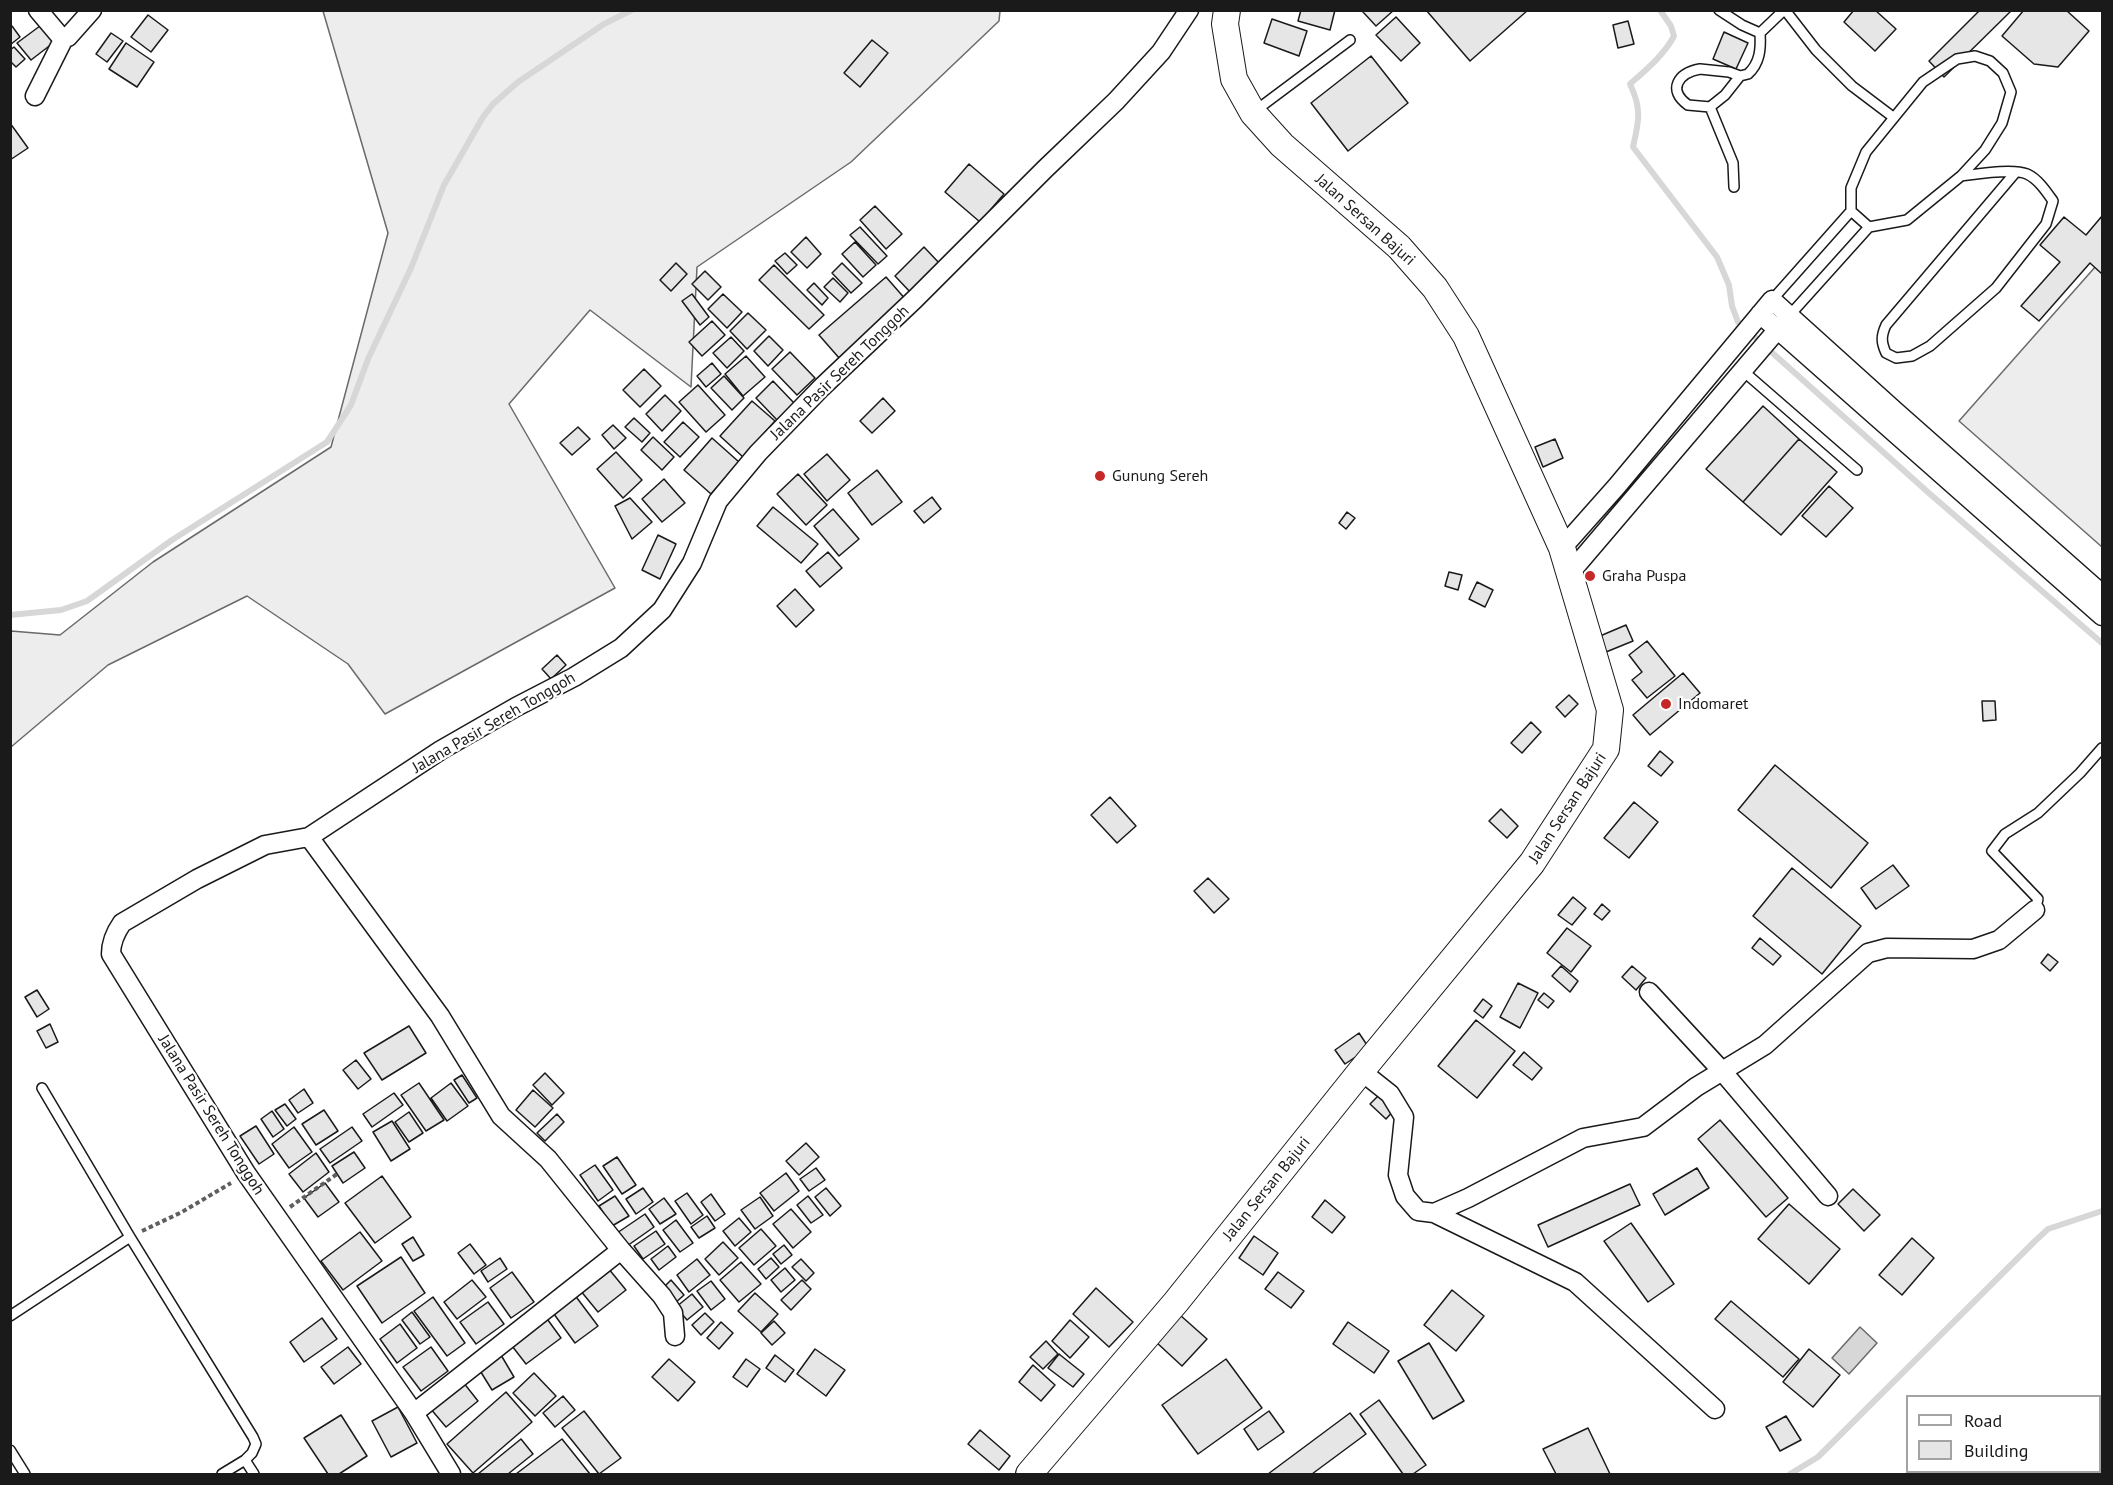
<!DOCTYPE html>
<html>
<head>
<meta charset="utf-8">
<style>
	body { margin:0 }
	#map { position:relative; width:2113px; height:1485px; overflow:hidden; background:#fff; font-family:"PT Sans",sans-serif }
	canvas { display:block }
	.frame { position:absolute; inset:0; border:12px solid #1a1a1a; pointer-events:none }
	.legend { position:absolute; left:1906px; top:1395px; width:195px; height:78px; box-sizing:border-box; background:#fff; border:2px solid #a3a3a3; margin:0; padding:8px 10px; list-style:none; font-size:18px; color:#1a1a1a }
	.legend li { display:flex; align-items:center; gap:12px; height:30px }
	.legend b { width:30px; border:2px solid #a3a3a3 }
</style>
</head>
<body>
<div id="map">
<canvas width="2113" height="1485"></canvas>
<div class="frame"></div>
<ul class="legend">
<li><b style="height:8px;background:#fff"></b>Road</li>
<li><b style="height:16px;background:#e6e6e6"></b>Building</li>
</ul>
</div>
<script>
const c = document.querySelector('canvas').getContext('2d');
c.lineJoin = 'round';
function fill(path, color) { c.fillStyle = color; c.fill(path, 'evenodd'); }
function strokePath(path, color, width, dash) { c.strokeStyle = color; c.lineWidth = width; c.lineCap = dash ? 'butt' : 'round'; c.setLineDash(dash || []); c.stroke(path); }
function drawText(font, color, halo, rows, align = 'center') {
  c.font = font + ' "PT Sans",sans-serif'; c.lineWidth = 4.5; c.setLineDash([]); c.textBaseline = 'middle'; c.strokeStyle = halo; c.fillStyle = color; for (const [text, x, y, turn = 0] of rows) {
    c.save(); c.translate(x, y); c.rotate((+turn || 0) * Math.PI / 180); c.textAlign = isNaN(turn) ? turn : align; if (halo) c.strokeText(text, 0, 0); c.fillText(text, 0, 0); c.restore();
  }
}
const built = new Path2D(`
	M323,11H1000L999,21L851,162L697,267L691,387L590,310L509,404L615,588L385,714L348,664L247,596L108,665L11,747V631L60,635L153,562L331,447L388,233Z
	M2096,266L2102,272V547L1959,421Z`);
const water = new Path2D(`
	M1860,1327L1877,1343L1849,1374L1832,1358Z`);
const stream = new Path2D(`
	M1660,10L1671,26L1674,36C1664,55 1646,70 1630,84C1642,109 1639,121 1633,147L1717,257L1729,285L1732,306L1738,322L1930,494L2102,643
	M10,615L61,610L87,601L172,540L327,442L351,405L368,359L411,268L444,185L483,117L493,104L518,82L604,24L632,10
	M1790,1474L1818,1457L2034,1242L2048,1229L2102,1211`);
const building = new Path2D(`
	M1301,10H1335L1330,30L1298,21Z
	M1365,10H1394L1376,26L1363,12Z
	M1426,10H1528L1470,61Z
	M1854,10H1875L1896,29L1875,51L1844,22Z
	M1980,10H2012L1944,77L1929,61Z
	M2024,10H2066L2089,31L2058,67L2034,64L2002,36Z
	M148,15L168,30L151,52L131,37Z
	M1396,17L1420,43L1401,61L1376,35Z
	M1272,19L1307,31L1299,56L1264,43Z
	M1628,21L1634,44L1618,48L1613,25Z
	M44,23L57,40L31,60L17,43Z
	M12,26L20,37L10,45V27Z
	M1724,32L1748,43L1736,69L1713,59Z
	M111,33L123,41L107,62L96,54Z
	M872,40L888,53L860,87L844,73Z
	M126,43L154,62L137,87L109,69Z
	M14,47L25,59L16,67L10,61V50Z
	M1371,56L1408,103L1348,151L1311,103Z
	M10,123L28,148L10,160Z
	M969,164L1004,194L980,222L945,192Z
	M875,206L902,234L886,249L860,220Z
	M2102,216V274L2090,263L2039,321L2021,306L2060,262L2040,245L2064,217L2086,235Z
	M860,227L887,256L878,264L850,235Z
	M806,237L821,254L807,268L791,252Z
	M855,242L876,265L863,277L842,254Z
	M924,247L941,265L912,294L895,276Z
	M785,253L797,265L787,274L775,261Z
	M676,263L687,274L671,291L660,280Z
	M842,263L862,283L851,293L832,273Z
	M774,265L824,315L809,329L759,280Z
	M705,271L721,287L708,300L692,284Z
	M886,277L907,301L840,359L819,335Z
	M833,278L848,293L840,302L824,287Z
	M814,283L828,298L822,305L807,290Z
	M692,294L709,317L700,325L682,301Z
	M723,294L742,312L727,328L708,309Z
	M748,313L766,330L747,349L730,331Z
	M712,321L725,335L702,356L689,342Z
	M769,336L783,350L768,366L754,351Z
	M731,337L744,351L727,368L713,353Z
	M790,352L815,378L797,395L772,369Z
	M746,356L765,377L743,396L725,374Z
	M712,363L721,374L706,387L697,376Z
	M644,369L661,386L640,407L623,390Z
	M724,376L744,398L732,410L711,388Z
	M773,381L794,403L777,420L756,398Z
	M698,385L725,415L706,432L679,402Z
	M665,395L681,411L662,431L646,414Z
	M883,398L895,411L872,433L860,421Z
	M752,401L775,421L743,457L720,436Z
	M1763,406L1799,439L1743,502L1706,469Z
	M634,418L650,433L642,442L625,427Z
	M683,422L699,437L680,457L664,442Z
	M613,425L626,438L614,449L602,435Z
	M578,427L590,439L572,455L560,443Z
	M653,437L674,457L662,470L641,450Z
	M712,438L739,462L711,494L684,470Z
	M1555,439L1563,458L1543,467L1535,447Z
	M1799,439L1837,472L1781,535L1743,502Z
	M616,452L642,480L623,498L597,469Z
	M827,454L850,480L827,501L804,474Z
	M877,470L902,502L872,525L848,493Z
	M798,474L827,505L806,525L777,494Z
	M664,479L685,503L662,522L642,499Z
	M1829,486L1853,508L1826,537L1802,516Z
	M932,497L941,509L924,523L914,511Z
	M630,498L652,522L632,539L615,506Z
	M773,507L818,544L801,563L757,526Z
	M833,509L859,539L839,556L814,526Z
	M1347,512L1355,518L1346,529L1339,523Z
	M658,535L676,544L660,579L642,570Z
	M828,552L842,568L820,587L806,571Z
	M1449,572L1462,575L1458,590L1445,586Z
	M1477,582L1493,590L1485,607L1469,599Z
	M795,589L814,610L796,627L777,606Z
	M1626,625L1633,641L1606,652L1600,636Z
	M1647,641L1675,676L1647,698L1632,680L1642,672L1629,655Z
	M557,655L566,665L551,679L542,669Z
	M1683,673L1700,693L1650,735L1633,715Z
	M1569,695L1578,704L1565,717L1556,707Z
	M1982,701H1995L1996,720L1983,721Z
	M1531,722L1541,732L1522,753L1511,743Z
	M1660,751L1673,762L1661,776L1648,766Z
	M1775,765L1868,843L1831,888L1738,810Z
	M1110,797L1136,826L1117,843L1091,815Z
	M1634,802L1658,822L1629,858L1604,838Z
	M1501,809L1518,826L1507,838L1489,821Z
	M1893,865L1909,886L1876,909L1861,888Z
	M1792,868L1861,926L1822,974L1753,916Z
	M1208,878L1229,899L1214,913L1194,891Z
	M1573,897L1586,908L1572,925L1558,915Z
	M1602,904L1610,911L1602,920L1594,914Z
	M1567,928L1591,946L1571,972L1547,953Z
	M1760,938L1781,956L1773,965L1752,948Z
	M2048,954L2058,962L2050,971L2041,963Z
	M1561,966L1578,981L1570,992L1552,976Z
	M1632,966L1646,978L1636,990L1622,977Z
	M1518,983L1538,993L1520,1028L1500,1017Z
	M37,990L49,1009L37,1017L25,997Z
	M1544,993L1554,1001L1548,1008L1538,1000Z
	M1483,999L1492,1006L1483,1018L1474,1011Z
	M1476,1020L1515,1051L1477,1098L1438,1066Z
	M50,1024L58,1042L46,1048L37,1031Z
	M409,1026L426,1053L382,1080L364,1053Z
	M1359,1033L1369,1048L1345,1064L1335,1050Z
	M1524,1052L1542,1068L1532,1080L1513,1065Z
	M356,1060L371,1079L358,1089L343,1070Z
	M545,1073L564,1093L552,1105L533,1085Z
	M462,1075L477,1098L469,1103L454,1080Z
	M419,1083L444,1120L426,1131L401,1095Z
	M451,1083L468,1106L447,1121L431,1098Z
	M304,1089L313,1103L298,1113L289,1100Z
	M533,1090L553,1108L535,1127L516,1110Z
	M394,1093L403,1105L372,1127L363,1114Z
	M1379,1095L1395,1109L1386,1119L1370,1104Z
	M285,1104L296,1119L287,1126L275,1110Z
	M324,1110L338,1131L316,1145L302,1124Z
	M272,1111L284,1129L273,1137L261,1119Z
	M409,1112L423,1133L409,1142L395,1122Z
	M557,1114L564,1122L545,1141L537,1133Z
	M1720,1120L1788,1198L1766,1217L1698,1139Z
	M392,1121L410,1149L391,1161L373,1132Z
	M256,1126L274,1154L259,1164L240,1136Z
	M294,1127L312,1152L289,1168L272,1144Z
	M352,1127L362,1141L330,1163L320,1149Z
	M806,1143L819,1157L799,1175L786,1161Z
	M354,1152L365,1168L343,1183L332,1166Z
	M316,1153L329,1172L303,1192L289,1174Z
	M617,1157L636,1185L622,1194L603,1166Z
	M595,1165L613,1190L598,1201L580,1175Z
	M816,1168L825,1180L809,1191L800,1179Z
	M1697,1168L1709,1188L1665,1215L1653,1194Z
	M786,1173L799,1191L774,1211L760,1193Z
	M382,1176L411,1217L375,1243L345,1203Z
	M325,1183L339,1202L318,1217L304,1198Z
	M1630,1184L1640,1205L1548,1247L1538,1225Z
	M643,1188L653,1202L636,1214L626,1199Z
	M826,1188L841,1206L830,1216L815,1197Z
	M1853,1189L1880,1215L1864,1231L1838,1204Z
	M687,1193L703,1215L691,1224L675,1201Z
	M711,1194L725,1214L715,1221L701,1202Z
	M615,1196L629,1216L612,1226L599,1206Z
	M808,1196L823,1215L811,1223L797,1205Z
	M760,1197L773,1216L755,1229L741,1210Z
	M664,1198L676,1214L660,1224L649,1209Z
	M1325,1200L1345,1217L1332,1233L1312,1217Z
	M1789,1204L1840,1249L1809,1284L1758,1239Z
	M791,1209L811,1232L793,1248L773,1224Z
	M645,1214L654,1227L627,1246L617,1233Z
	M707,1216L715,1228L699,1238L691,1227Z
	M739,1218L751,1232L735,1246L723,1231Z
	M676,1220L693,1243L680,1252L663,1230Z
	M1631,1223L1674,1284L1648,1302L1604,1241Z
	M761,1229L776,1246L754,1265L739,1248Z
	M656,1231L665,1244L643,1259L634,1246Z
	M360,1232L382,1261L343,1290L321,1261Z
	M1254,1236L1278,1253L1263,1275L1239,1258Z
	M413,1237L424,1255L413,1261L402,1244Z
	M1912,1238L1934,1258L1902,1295L1879,1275Z
	M723,1242L738,1258L719,1275L705,1259Z
	M470,1244L486,1265L474,1274L458,1253Z
	M784,1245L792,1255L781,1264L773,1254Z
	M668,1246L676,1257L659,1270L651,1259Z
	M401,1257L425,1293L382,1323L357,1286Z
	M500,1258L507,1269L488,1282L481,1271Z
	M771,1258L779,1267L766,1279L758,1269Z
	M697,1259L710,1275L689,1292L677,1275Z
	M801,1259L814,1273L806,1281L792,1267Z
	M741,1262L761,1284L739,1302L720,1280Z
	M608,1268L626,1290L598,1312L580,1290Z
	M785,1268L795,1280L781,1292L771,1280Z
	M512,1272L534,1302L511,1318L490,1288Z
	M1278,1272L1304,1291L1291,1308L1265,1289Z
	M472,1280L486,1297L457,1319L444,1302Z
	M671,1280L684,1295L674,1304L661,1290Z
	M802,1280L811,1289L791,1310L781,1300Z
	M711,1281L725,1299L711,1310L697,1291Z
	M1096,1288L1133,1322L1109,1347L1073,1314Z
	M1452,1290L1484,1316L1456,1351L1424,1325Z
	M755,1293L778,1314L761,1332L738,1311Z
	M574,1294L598,1326L575,1343L551,1310Z
	M692,1294L703,1307L687,1320L676,1307Z
	M433,1297L465,1343L447,1356L414,1311Z
	M1731,1301L1799,1359L1783,1377L1715,1319Z
	M488,1302L504,1324L476,1344L460,1322Z
	M412,1312L430,1337L420,1344L402,1320Z
	M705,1313L714,1322L701,1335L692,1325Z
	M1180,1315L1207,1339L1182,1366L1156,1342Z
	M545,1316L561,1338L526,1364L509,1342Z
	M322,1318L337,1339L304,1362L290,1342Z
	M1070,1320L1089,1337L1070,1358L1052,1341Z
	M774,1321L785,1333L772,1345L761,1333Z
	M721,1322L733,1333L719,1349L707,1338Z
	M1348,1322L1389,1351L1374,1373L1333,1344Z
	M400,1324L417,1348L397,1363L380,1339Z
	M1046,1341L1058,1354L1043,1369L1030,1357Z
	M1429,1343L1464,1401L1433,1419L1398,1361Z
	M348,1347L361,1364L334,1384L321,1367Z
	M431,1347L448,1371L421,1391L403,1367Z
	M815,1349L845,1370L826,1396L797,1374Z
	M1809,1349L1840,1375L1813,1407L1783,1382Z
	M1059,1354L1084,1374L1073,1387L1048,1368Z
	M501,1355L514,1377L492,1390L479,1369Z
	M775,1355L794,1370L785,1382L766,1368Z
	M669,1359L695,1382L678,1401L652,1377Z
	M746,1359L760,1369L747,1387L733,1377Z
	M1226,1359L1262,1408L1198,1454L1162,1405Z
	M1033,1365L1055,1385L1041,1401L1019,1382Z
	M534,1373L556,1396L535,1416L513,1393Z
	M463,1382L478,1401L446,1427L430,1408Z
	M506,1392L532,1422L473,1473L447,1444Z
	M563,1396L575,1410L555,1427L543,1413Z
	M1379,1400L1426,1465L1413,1474H1403L1360,1414Z
	M398,1407L417,1443L391,1457L372,1421Z
	M584,1411L621,1458L599,1474L562,1428Z
	M1269,1411L1284,1432L1258,1450L1244,1429Z
	M1350,1413L1366,1434L1312,1474H1268Z
	M341,1415L367,1456L339,1474H328L304,1438Z
	M1786,1416L1801,1440L1780,1451L1766,1427Z
	M1588,1428L1610,1474H1556L1543,1449Z
	M980,1430L1010,1456L999,1470L968,1444Z
	M521,1439L533,1454L508,1474H478Z
	M562,1439L590,1474H516Z`);
const path = new Path2D(`
	M290,1207L337,1174
	M142,1231L182,1212L231,1183`);
const lane = new Path2D(`
	M1719,10L1742,25L1760,33L1784,10
	M1785,10L1816,50L1852,86L1893,117
	M1700,69L1729,72L1740,76L1725,95L1710,107L1688,105C1667,90 1678,73 1700,69Z
	M1740,76L1748,74C1760,63 1761,49 1760,33
	M1710,107L1733,163L1734,187
	M1255,111L1350,40
	M1961,176C1977,174 2013,168 2027,174C2038,179 2046,191 2053,201L2046,224L1996,288L1930,346L1912,356L1896,358L1886,353C1881,342 1881,336 1886,325L2015,173
	M1851,211L1869,227
	M1772,300L1851,211V188L1866,152L1923,82L1957,59L1975,56L1990,61L2003,73L2011,92L2002,123L1985,150L1961,176L1907,220L1869,227L1789,316
	M1742,370L1857,470
	M2035,910L2038,899L1992,851L2005,834L2038,813L2080,773L2102,748
	M42,1088L130,1237L253,1437L256,1444L252,1453L245,1460L222,1474
	M10,1316L130,1237
	M10,1450L25,1474
	M245,1460L254,1474`);
const street = new Path2D(`
	M38,10L60,36L64,38
	M35,96L64,38L68,37L92,10
	M1760,314L2102,616
	M1562,548L1617,486L1772,300L1895,411L2102,594
	M1570,573L1784,322
	M309,837L440,1016L501,1116L548,1159L621,1250
	M1649,992L1722,1071L1828,1196
	M1361,1071L1390,1094L1404,1117L1398,1175L1405,1196L1418,1211L1434,1213L1468,1198L1583,1138L1643,1127L1696,1087L1765,1045L1868,953L1887,948L1973,949L1999,940L2035,910
	M1434,1213L1575,1282L1715,1409
	M414,1413L621,1250L662,1296L673,1313L675,1336
	M451,1474L414,1413L246,1173L111,954C111,942 115,933 122,923L197,879L265,845L309,837L441,750L516,707L574,677L621,648L662,610L692,563L718,501L758,453L822,387L915,299L1045,169L1116,101L1161,52L1189,10`);
const secondary = new Path2D(`
	M1029,1474L1176,1302L1361,1071L1532,863L1606,749L1610,710L1562,548L1466,336L1435,288L1399,247L1282,145L1253,113L1234,79L1225,24L1227,10`);
const markers = [
	[1100,476,6,"#c62828"],
	[1590,576,6,"#c62828"],
	[1666,704,6,"#c62828"]
];
const streetNames = [
	["Jalan Sersan Bajuri",1365,220,42],
	["Jalana Pasir Sereh Tonggoh",840,373,-44],
	["Jalana Pasir Sereh Tonggoh",494,723,-30],
	["Jalan Sersan Bajuri",1568,808,-57],
	["Jalana Pasir Sereh Tonggoh",211,1115,58],
	["Jalan Sersan Bajuri",1267,1189,-51]
];
const poiNames = [
	["Gunung Sereh",1112,476],
	["Graha Puspa",1602,576],
	["Indomaret",1678,704]
];
fill(built, '#ededed');
strokePath(built, '#6a6a6a', 1.5);
fill(water, '#d7d7d7');
strokePath(water, '#6a6a6a', 1.5);
strokePath(stream, '#d7d7d7', 6);
fill(building, '#e6e6e6');
strokePath(building, '#1a1a1a', 1.5);
strokePath(lane, '#1a1a1a', 12);
strokePath(street, '#1a1a1a', 21);
strokePath(secondary, '#1a1a1a', 28);
strokePath(path, '#5f5f5f', 4, [4.5, 3]);
strokePath(lane, '#fff', 9);
strokePath(street, '#fff', 18);
strokePath(secondary, '#fff', 26);
for (const [x, y, r, color] of markers) { const dot = new Path2D(); dot.arc(x, y, r, 0, 2 * Math.PI); c.fillStyle = color; c.fill(dot); strokePath(dot, '#fff', 2); }
drawText('16px', '#1a1a1a', '#fff', streetNames);
drawText('16px', '#1a1a1a', '#fff', poiNames, 'left');
</script>
</body>
</html>
